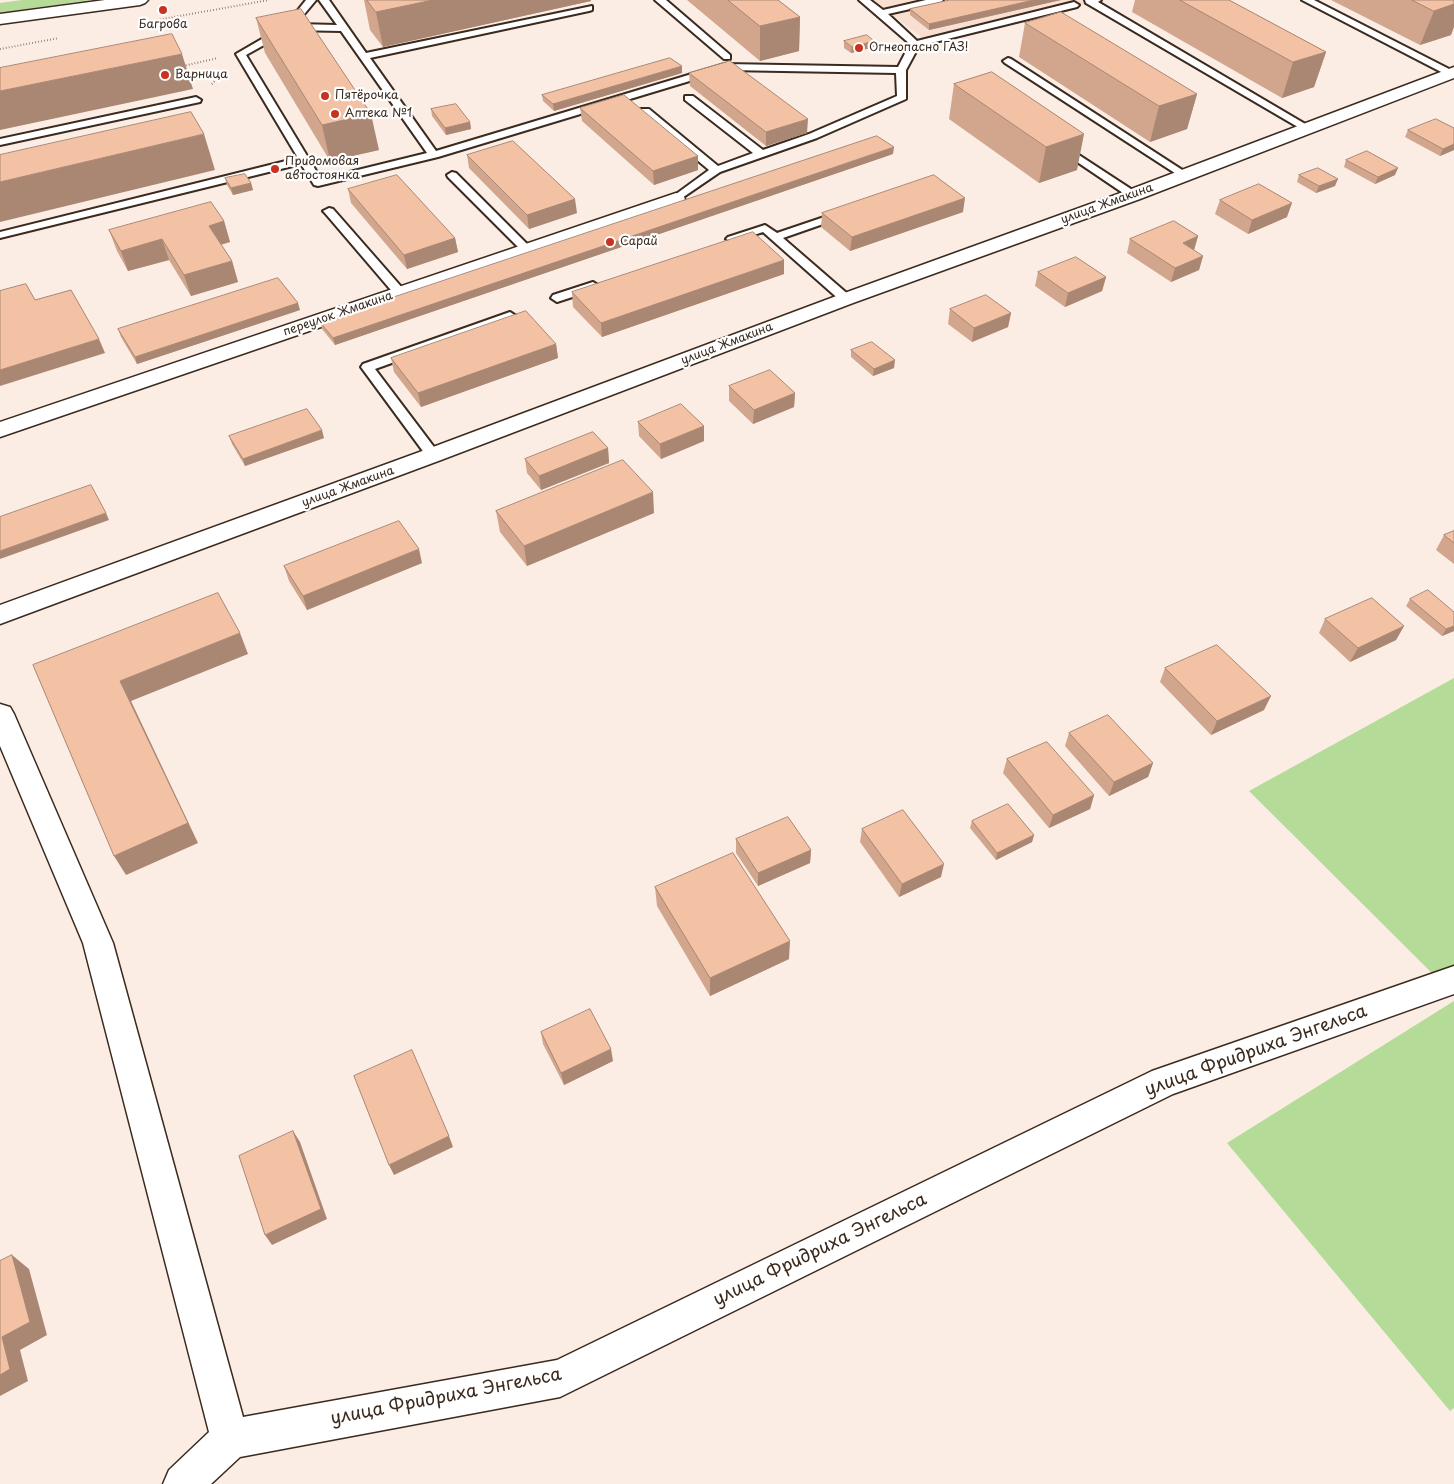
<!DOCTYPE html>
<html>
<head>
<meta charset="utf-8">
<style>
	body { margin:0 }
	canvas { display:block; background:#fbece4 }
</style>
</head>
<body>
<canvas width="1454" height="1484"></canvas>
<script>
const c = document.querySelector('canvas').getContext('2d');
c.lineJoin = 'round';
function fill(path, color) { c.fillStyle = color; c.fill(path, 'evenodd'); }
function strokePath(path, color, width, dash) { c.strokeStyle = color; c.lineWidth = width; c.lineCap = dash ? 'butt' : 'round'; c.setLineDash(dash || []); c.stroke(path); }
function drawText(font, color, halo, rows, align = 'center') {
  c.font = font + ' "Playpen Sans",sans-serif'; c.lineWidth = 4.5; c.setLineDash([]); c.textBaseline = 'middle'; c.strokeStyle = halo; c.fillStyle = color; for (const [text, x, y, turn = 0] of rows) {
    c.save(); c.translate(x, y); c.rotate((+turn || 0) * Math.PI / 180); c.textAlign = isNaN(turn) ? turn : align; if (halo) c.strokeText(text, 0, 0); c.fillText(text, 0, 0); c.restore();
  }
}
const built = new Path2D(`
	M874,0H1104L926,41Z`);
const green = new Path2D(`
	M22,0H91L0,13V3Z
	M1454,678V995L1249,791Z
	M1454,1001V1408L1450,1411L1227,1143Z`);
const path = new Path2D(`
	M157,20L269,0
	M0,49L59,38
	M183,66L218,58
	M212,84L223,72`);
const service = new Path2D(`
	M306,0H316L296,24L337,25L319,0H329L366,53L592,6V10L589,11L370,58L436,151L725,64L898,67L910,44L859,0H870L883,10L926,0H943L941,2L888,14L917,41L1074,2L1079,5L1077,7L919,46L906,70V99L817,138L720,172L676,202L672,201L670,199L672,197L709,170L641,113V109H649L718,166L753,153L685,100V96H693L763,150L809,134L897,96L896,73L726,70L438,157L318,186L314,185L301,164L0,238V232L298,158L236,54L286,25ZM291,30L341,31L427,153L321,179L246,55Z
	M655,0H666L730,55V59H724Z
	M1085,0H1101L1098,2L1312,128L1307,131L1303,130L1086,3Z
	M1302,0H1314L1453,71L1454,74L1447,75Z
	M1008,58L1011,59L1190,175L1189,177H1181L1005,63L1003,61Z
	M196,97L201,100L200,102L0,145V139Z
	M1062,144L1137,193L1139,195L1137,197H1129L1058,149L1057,147L1058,145Z
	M452,172L456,173L533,250L531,252H523L448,177L447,175Z
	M329,208L333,209L404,290L406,293L404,296H396L325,213L323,211Z
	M842,211L846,212L848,214L846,216L783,238L850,296L852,299L850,302H842L763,232L732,242L726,239L728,237L765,225L777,233Z
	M593,282L599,286L597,289L557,302L551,298L553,295Z
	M510,312L516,316L514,319L375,369L440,455L438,458H428L361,367L363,364Z`);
const minor = new Path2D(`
	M676,193L683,195L685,199L683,203L0,437V422Z
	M0,704L10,707L14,714L113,943L243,1417L557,1360L1152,1071L1454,966V994L1173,1094L560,1397L240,1457L211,1484H163L169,1470L209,1432L83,943L0,746Z`);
const tertiary = new Path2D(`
	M1454,67V78L1140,199L853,303L441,460L0,624V605L425,450L839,295L1126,191Z`);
const primary = new Path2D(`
	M105,0H148L145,3L140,5L0,24V14Z`);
const wall = new Path2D(`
	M364,0H591V1L383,47L370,30Z
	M687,0H778L800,17L799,51L760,61Z
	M950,0H1061L929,30L910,15V9Z
	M1135,0H1229L1326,52L1314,87L1282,98L1132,12Z
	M1331,0H1454L1451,35L1420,45Z
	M256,18L379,150L330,161L265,53Z
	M1025,23L1197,94L1187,129L1150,142L1019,57Z
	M844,41L874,47L851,53L844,48Z
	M992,72L1077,170L1039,183L949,119L954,84Z
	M682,73L554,111L543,101L542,95Z
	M689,73L807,133L766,146L690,86Z
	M580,108L698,156V170L654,185L582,121Z
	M431,109L470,122L471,129L446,135L432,116Z
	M1454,128V150L1440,156L1405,137L1408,130Z
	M893,154L335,345L322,329L320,322Z
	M467,155L577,213L529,229L469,168Z
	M1346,160L1395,175L1375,184L1344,167Z
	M1299,175L1335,186L1316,193L1297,182Z
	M225,178L251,183L253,190L233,195L227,185Z
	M348,189L455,238L458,252L407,269L351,203Z
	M1220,200L1287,217L1248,234L1215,214Z
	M963,212L850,251L821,227L822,213Z
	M224,221L230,242L221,245L232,261L238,282L191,296L169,260L128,271L117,251L109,230Z
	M1198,236L1194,250L1203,256L1199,270L1171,282L1127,253L1130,239Z
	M1038,272L1106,277L1102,291L1065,307L1035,286Z
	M784,274L602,337L573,307L572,292Z
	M950,309L1011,313L1008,327L972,342L948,324Z
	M300,310L137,364L121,337L118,329Z
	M556,344L558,358L421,407L394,372L391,358Z
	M851,350L894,368L873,376L851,357Z
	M729,386L795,393L794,407L753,424L729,401Z
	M638,422L704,426V441L661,459L639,436Z
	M229,436L324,438L245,466L232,444Z
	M608,448L609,463L541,490L527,473L525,459Z
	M496,511L654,513L527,566L500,532Z
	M1454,531V564L1436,550L1444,535Z
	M422,563L307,610L289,581L284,566Z
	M1410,599L1454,631L1442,636L1406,606Z
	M1325,619L1404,626L1396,640L1350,662L1319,633Z
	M1165,668L1264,710L1211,735L1160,682Z
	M1069,733L1153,763L1148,777L1109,796L1065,746Z
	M1007,759L1094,795L1090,809L1049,828L1003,773Z
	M972,821L1034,835L1032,842L996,860L970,828Z
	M862,829L941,877L899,897L860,842Z
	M736,839L811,850L810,863L758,886L736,853Z
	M655,887L789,959L710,996L657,906Z
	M541,1032L613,1061L564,1085L543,1044Z`);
const shadedWall = new Path2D(`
	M433,0H591V1L383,47L376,12Z
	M1034,0H1061L929,30V24Z
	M1454,4V27L1451,35L1420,45L1434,11Z
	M800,17L799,51L760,61V26Z
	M874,41V47L851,53L852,47Z
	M1326,52L1314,87L1282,98L1293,62Z
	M182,54L193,89L0,130V91Z
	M682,66V73L554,111L553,104Z
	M1197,94L1187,129L1150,142L1159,106Z
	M371,114L379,150L330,161L322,125Z
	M808,119L807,133L766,146V132Z
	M470,122L471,129L446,135L445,128Z
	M204,134L215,170L0,222V182Z
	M1084,134L1077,170L1039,183L1046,147Z
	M1454,144V150L1440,156L1443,149Z
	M894,147L893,154L335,345L333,338Z
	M698,156V170L654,185L653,171Z
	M1398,168L1395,175L1375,184L1378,177Z
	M1338,179L1335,186L1316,193L1319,186Z
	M251,183L253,190L233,195L231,188Z
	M965,198L963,212L850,251L852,237Z
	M575,199L577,213L529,229L527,215Z
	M1292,203L1287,217L1248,234L1252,220Z
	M224,221L230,242L215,246L209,226Z
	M1198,236L1194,250L1183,243Z
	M455,238L458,252L407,269L404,255Z
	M162,239L169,260L128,271L121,251Z
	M1203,256L1199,270L1171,282L1175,268Z
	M784,260V274L602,337L601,323Z
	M232,261L238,282L191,296L184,275Z
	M1106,277L1102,291L1065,307L1068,293Z
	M298,303L300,310L137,364L135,357Z
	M1011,313L1008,327L972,342L974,328Z
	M99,339L105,353L0,386V370Z
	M556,344L558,358L421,407L418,393Z
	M895,360L894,368L873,376L874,369Z
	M795,393L794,407L753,424L754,410Z
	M704,426V441L661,459L660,444Z
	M322,430L324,438L245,466L243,459Z
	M608,448L609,463L541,490L539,476Z
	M653,492L654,513L527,566L524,546Z
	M106,513L109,520L0,559V551Z
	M419,549L422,563L307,610L303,596Z
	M1404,626L1396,640L1350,662L1358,648Z
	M1454,626V631L1442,636L1446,629Z
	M240,633L248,654L131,701L198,843L126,875L114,856L120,681Z
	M1271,696L1264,710L1211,735L1217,721Z
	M1153,763L1148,777L1109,796L1114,782Z
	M1094,795L1090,809L1049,828L1053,815Z
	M1034,835L1032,842L996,860L997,853Z
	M811,850L810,863L758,886V873Z
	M944,864L941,877L899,897L902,884Z
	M790,941L789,959L710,996V978Z
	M611,1049L613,1061L564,1085L561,1073Z
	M293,1131L300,1142L327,1219L272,1245L265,1235Z
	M449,1136L453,1147L394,1175L389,1165Z
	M12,1255L29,1269L47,1335L20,1350L28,1381L0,1396V1375L2,1337Z`);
const building = new Path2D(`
	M367,0H433L376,12Z
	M728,0H778L800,17L760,26Z
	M950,0H1034L929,24L910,9Z
	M1180,0H1229L1326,52L1293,62Z
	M1412,0H1454V4L1434,11Z
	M301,9L371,114L322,125L256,18Z
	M1061,12L1197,94L1159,106L1025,23Z
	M172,34L182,54L0,91V68Z
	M867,35L874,41L852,47L844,41Z
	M670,58L682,66L553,104L542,95Z
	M730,61L808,119L766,132L689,73Z
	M992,72L1084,134L1046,147L954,84Z
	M624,95L698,156L653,171L580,108Z
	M456,104L470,122L445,128L431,109Z
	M191,112L204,134L0,182V155Z
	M1436,119L1454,128V144L1443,149L1408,130Z
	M877,136L894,147L333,338L320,322Z
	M513,141L575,199L527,215L467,155Z
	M1367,151L1398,168L1378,177L1346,160Z
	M1318,168L1338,179L1319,186L1299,175Z
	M245,174L251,183L231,188L225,178Z
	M397,175L455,238L404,255L348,189Z
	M934,175L965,198L852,237L822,213Z
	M1259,184L1292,203L1252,220L1220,200Z
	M211,202L224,221L209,226L232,261L184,275L162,239L121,251L109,230Z
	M1174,221L1198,236L1183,243L1203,256L1175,268L1130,239Z
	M753,232L784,260L601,323L572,292Z
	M1076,257L1106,277L1068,293L1038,272Z
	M278,278L298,303L135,357L118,329Z
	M26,284L35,300L71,290L99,339L0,370V291Z
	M986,295L1011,313L974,328L950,309Z
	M526,311L556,344L418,393L391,358Z
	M872,342L895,360L874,369L851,350Z
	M770,370L795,393L754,410L729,386Z
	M681,404L704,426L660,444L638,422Z
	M307,409L322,430L243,459L229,436Z
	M593,432L608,448L539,476L525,459Z
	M623,460L653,492L524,546L496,511Z
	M91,485L106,513L0,551V517Z
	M399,521L419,549L303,596L284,566Z
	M1454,531V543L1444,535Z
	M1428,590L1454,612V626L1446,629L1410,599Z
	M218,593L240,633L120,681L188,823L114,856L33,665Z
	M1372,598L1404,626L1358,648L1325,619Z
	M1217,645L1271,696L1217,721L1165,668Z
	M1108,715L1153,763L1114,782L1069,733Z
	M1047,742L1094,795L1053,815L1007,759Z
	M1008,804L1034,835L997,853L972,821Z
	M903,810L944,864L902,884L862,829Z
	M788,817L811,850L758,873L736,839Z
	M733,853L790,941L710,978L655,887Z
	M590,1009L611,1049L561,1073L541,1032Z
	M412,1050L449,1136L389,1165L354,1076Z
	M293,1131L321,1209L265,1235L239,1156Z
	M12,1255L30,1322L2,1337L10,1369L0,1375V1261Z`);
const markers = [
	[163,10,5,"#c8321e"],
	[859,48,5,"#c8321e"],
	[165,75,5,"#c8321e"],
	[325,96,5,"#c8321e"],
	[335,114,5,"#c8321e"],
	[275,169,5,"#c8321e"],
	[610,242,5,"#c8321e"]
];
const farPoinames = [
	["Багрова",163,25,"center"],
	["Огнеопасно ГАЗ!",869,48],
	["Варница",175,75],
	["Пятёрочка",335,96],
	["Аптека №1",345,114],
	["Придомовая",285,162],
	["автостоянка",285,176],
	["Сарай",620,242]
];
const farStreetnames = [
	["улица Жмакина",1107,204,-20],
	["переулок Жмакина",338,314,-19],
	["улица Жмакина",727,344,-21],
	["улица Жмакина",348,487,-20]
];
const nearStreetnames = [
	["улица Фридриха Энгельса",1256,1051,-20],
	["улица Фридриха Энгельса",820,1250,-26],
	["улица Фридриха Энгельса",446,1397,-11]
];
fill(built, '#f9dfd1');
fill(green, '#b4dc98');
strokePath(service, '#3b2a1e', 4);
strokePath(minor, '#3b2a1e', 3);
strokePath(tertiary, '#3b2a1e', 3);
strokePath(primary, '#3b2a1e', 3);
strokePath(path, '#3b2a1e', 2, [0.5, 2.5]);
fill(service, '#fff');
fill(minor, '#fff');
fill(tertiary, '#fff');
fill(primary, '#fff');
fill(wall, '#d1a68d');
fill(shadedWall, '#aa8773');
fill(building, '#f3c1a4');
strokePath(building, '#aa8773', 1);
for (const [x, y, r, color] of markers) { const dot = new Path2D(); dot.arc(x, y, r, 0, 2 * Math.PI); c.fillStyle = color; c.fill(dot); strokePath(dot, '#fff', 2); }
drawText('12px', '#3b2a1e', '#fff', farPoinames, 'left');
drawText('12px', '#3b2a1e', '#fff', farStreetnames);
drawText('18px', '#3b2a1e', '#fff', nearStreetnames);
</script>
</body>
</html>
